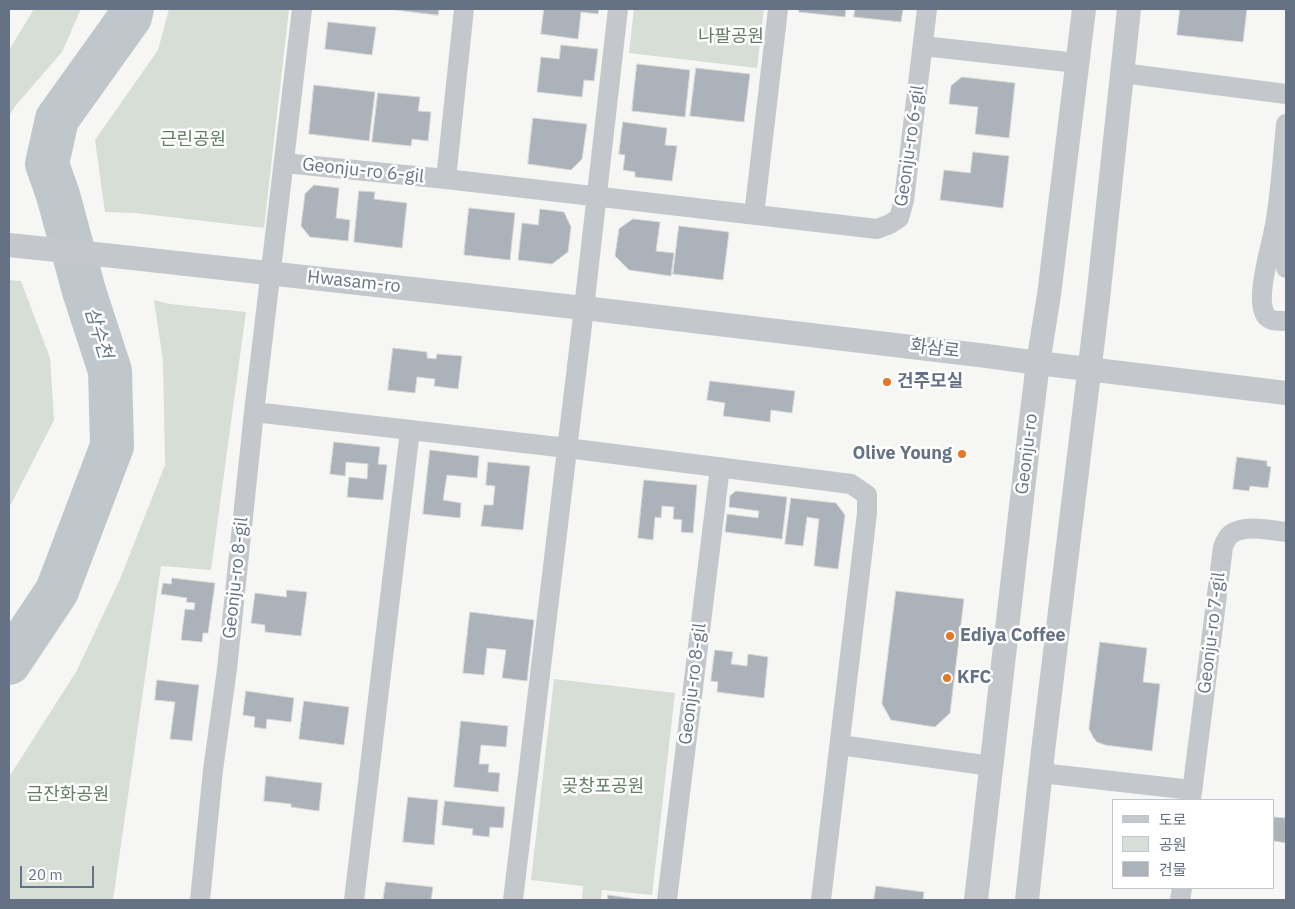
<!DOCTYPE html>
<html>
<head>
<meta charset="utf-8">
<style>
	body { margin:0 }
	#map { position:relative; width:1295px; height:909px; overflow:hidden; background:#f6f7f4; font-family:"IBM Plex Sans","Noto Sans KR",sans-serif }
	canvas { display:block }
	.frame { position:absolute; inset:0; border:10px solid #657185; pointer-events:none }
	.legend { position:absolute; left:1112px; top:799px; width:162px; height:90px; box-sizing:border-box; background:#fff; border:1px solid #c1c6ce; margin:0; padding:6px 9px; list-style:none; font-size:15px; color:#657185 }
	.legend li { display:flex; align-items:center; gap:10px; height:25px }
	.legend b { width:25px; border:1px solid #c1c6ce }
	.scale { position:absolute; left:20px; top:866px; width:74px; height:22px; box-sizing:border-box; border:2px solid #657185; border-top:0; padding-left:6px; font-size:15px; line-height:18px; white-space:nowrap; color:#657185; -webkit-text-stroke:4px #fff; paint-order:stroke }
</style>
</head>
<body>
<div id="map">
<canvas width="1295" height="909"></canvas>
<div class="frame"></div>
<ul class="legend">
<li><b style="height:6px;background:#c4c7cb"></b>도로</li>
<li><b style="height:14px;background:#d7ded5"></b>공원</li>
<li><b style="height:14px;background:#acb2ba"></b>건물</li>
</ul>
<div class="scale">20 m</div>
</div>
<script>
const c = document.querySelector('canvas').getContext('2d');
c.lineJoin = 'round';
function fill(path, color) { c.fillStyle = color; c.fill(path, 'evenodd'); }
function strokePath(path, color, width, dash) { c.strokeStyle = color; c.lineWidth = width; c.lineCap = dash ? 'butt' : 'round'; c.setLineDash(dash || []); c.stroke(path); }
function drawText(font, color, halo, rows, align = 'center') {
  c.font = font + ' "IBM Plex Sans","Noto Sans KR",sans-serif'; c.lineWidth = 5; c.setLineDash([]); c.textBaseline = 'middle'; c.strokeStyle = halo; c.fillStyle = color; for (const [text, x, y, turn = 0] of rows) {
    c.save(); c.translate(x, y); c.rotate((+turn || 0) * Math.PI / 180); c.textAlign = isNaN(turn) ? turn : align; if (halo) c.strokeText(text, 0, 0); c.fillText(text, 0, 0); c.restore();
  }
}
const green = new Path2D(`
	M34,9H81L62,52L16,105L9,116V50Z
	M169,9H289L264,228L135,213L105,212L95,140L158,50Z
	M634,9H764L757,68L629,53Z
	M9,280L21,281L50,358L54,420L9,508Z
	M154,300L170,304L246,312L211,570L161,566L113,900H9V777L76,672L120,579L165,465L163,361Z
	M554,679L675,693L652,895L602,890L601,900H582L583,886L531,880Z`);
const river = new Path2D(`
	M9,663L57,591L112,446L110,371L84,291L58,195L47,164L57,119L130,17L132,9`);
const building = new Path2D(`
	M389,9H439L438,15Z
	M544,9H599L598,14L581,12L578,39L541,34Z
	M799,9H846L845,17L799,12Z
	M855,9H903L901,22L854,17Z
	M1180,9H1247L1243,42L1177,35Z
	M328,22L376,27L372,55L325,49Z
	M561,45L598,49L594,81L584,80L582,97L537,92L541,57L559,59Z
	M637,64L690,70L685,117L632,111Z
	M696,68L750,74L744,122L690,116Z
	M962,77L1015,83L1009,138L975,134L978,107L949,104L951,86Z
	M314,85L375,92L369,141L309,134Z
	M378,93L420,97L418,111L431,112L428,141L412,139L411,146L372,142Z
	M533,118L587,124L582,159L571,170L528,164Z
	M623,122L667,128L665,145L677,146L672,181L635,177V172L623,170L625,155L619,154Z
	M973,152L1009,156L1003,208L940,200L944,170L970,173Z
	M314,185L339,188L336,218L350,220L348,241L310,237L301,226L305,194Z
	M359,191L375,192L374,199L407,203L402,248L354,242Z
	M469,208L515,213L510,260L464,255Z
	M540,209L564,212L571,227L568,252L552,264L518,260L522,223L538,225Z
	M633,219L660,222L656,251L674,253L671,276L629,270L615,256L619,229Z
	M679,226L729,232L723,280L673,274Z
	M393,348L427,352V358L436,359L437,354L462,356L458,389L434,386L435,379L417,377L415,393L388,390Z
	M710,381L795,391L792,413L771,410L770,422L723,416L725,403L707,400Z
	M334,442L380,447L378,464L387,465L383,500L347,497L349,477L367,479L368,464L346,462L345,476L330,474Z
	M430,450L479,456L477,478L447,475L443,500L461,503L460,518L423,514Z
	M1237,457L1267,461V466L1271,467L1268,488L1250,486L1249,491L1233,489Z
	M488,462L530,466L523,530L481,526L484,505H493L495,486L486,485Z
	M644,480L697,485L693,533L681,532L682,520L673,519L674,507L662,506L661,518L655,517L653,540L638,538Z
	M736,491L787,497L782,539L725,532L727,514L758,518L759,511L729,507L730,496Z
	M791,498L836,503L845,515L838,569L814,566L819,519L807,517L803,546L785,544Z
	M172,578L215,583L208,633H203L202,642L181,640L185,609L194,610L195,603L186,602L187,598L161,594L163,583L171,584Z
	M287,590L307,592L301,636L265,632V625L251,623L255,593L286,597Z
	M896,591L964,599L950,713L935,727L891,720L882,704Z
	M470,612L534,620L527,681L502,678L506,650L487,648L484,675L463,673Z
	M1100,642L1147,648L1143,682L1160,684L1152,751L1105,745L1097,742L1093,737L1089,729Z
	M715,650L733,652L731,664L747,666L748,654L768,657L764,698L717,692L718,682L711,681Z
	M157,680L199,685L192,741L170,739L175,702L155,700Z
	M246,691L294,698L291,722L267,719L266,729L254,727L255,717L243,715Z
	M304,701L349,707L344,745L299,739Z
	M461,721L508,726L506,747L481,745L479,764H489L488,772L500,773L498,792L454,787Z
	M266,776L322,783L319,811L291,807V804L264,801Z
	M408,797L438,800L434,845L403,842Z
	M445,801L505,807L503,828L490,827L489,837L472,835L473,829L442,825Z
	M1274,817L1286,818V843L1274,841Z
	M386,882L433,887L431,900H383Z
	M876,886L924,892L923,900H874Z
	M608,895L644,900H608Z`);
const minor = new Path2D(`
	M923,46L1077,63
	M1122,73L1286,94
	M1286,124C1283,155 1281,187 1276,219C1273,241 1256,292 1264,312C1267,322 1278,321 1286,321
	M284,163L446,179L877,229L890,224L899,218L904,200L927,9
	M446,179L464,9
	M754,215L778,9
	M1278,229L1286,268
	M254,412L567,448L851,484L867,495V513L821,900
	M840,745L991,766
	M1041,773L1192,790
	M1191,800L1223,547C1225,542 1227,537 1231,534C1244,524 1271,530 1286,532
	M200,900L213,770L227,669L254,412L302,9
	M354,900L410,430
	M513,900L584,308L618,9
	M667,900L720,467
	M1180,900L1182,888`);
const tertiary = new Path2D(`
	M9,245L123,257L584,308L987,356L1038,363L1286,393
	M976,900L1030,428L1038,363L1049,295L1084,9
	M1027,900L1043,751L1098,299L1129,9`);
const markers = [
	[887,382,5,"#e57626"],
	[962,454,5,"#e57626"],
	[950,636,5,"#e57626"],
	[947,678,5,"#e57626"]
];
const parkNames = [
	["나팔공원",731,37],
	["근린공원",193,140],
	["곶창포공원",603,787],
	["금잔화공원",68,795]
];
const streetNames = [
	["Geonju-ro 6-gil",910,146,-82],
	["Geonju-ro 6-gil",363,171,6],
	["Hwasam-ro",354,282,6],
	["화삼로",935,349,7],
	["Geonju-ro",1027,454,-83],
	["Geonju-ro 8-gil",236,578,-84],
	["Geonju-ro 7-gil",1212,633,-83],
	["Geonju-ro 8-gil",693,684,-83]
];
const poiNames = [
	["건주모실",897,382],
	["Olive Young",952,454,"right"],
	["Ediya Coffee",960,636],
	["KFC",957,678]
];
const waterNames = [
	["삼수천",98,333,73]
];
fill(green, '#d7ded5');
strokePath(river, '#bfc7cd', 44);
fill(building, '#acb2ba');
strokePath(building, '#d8d8d6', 1);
strokePath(minor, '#c4c7cb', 20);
strokePath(tertiary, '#c4c7cb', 24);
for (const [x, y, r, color] of markers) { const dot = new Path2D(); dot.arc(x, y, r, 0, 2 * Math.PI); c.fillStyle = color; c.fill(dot); strokePath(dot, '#fff', 2); }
drawText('18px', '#657c64', '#fff', parkNames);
drawText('18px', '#657185', '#fff', streetNames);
drawText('bold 18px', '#657185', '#fff', poiNames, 'left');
drawText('italic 19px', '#667988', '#fff', waterNames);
</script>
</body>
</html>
